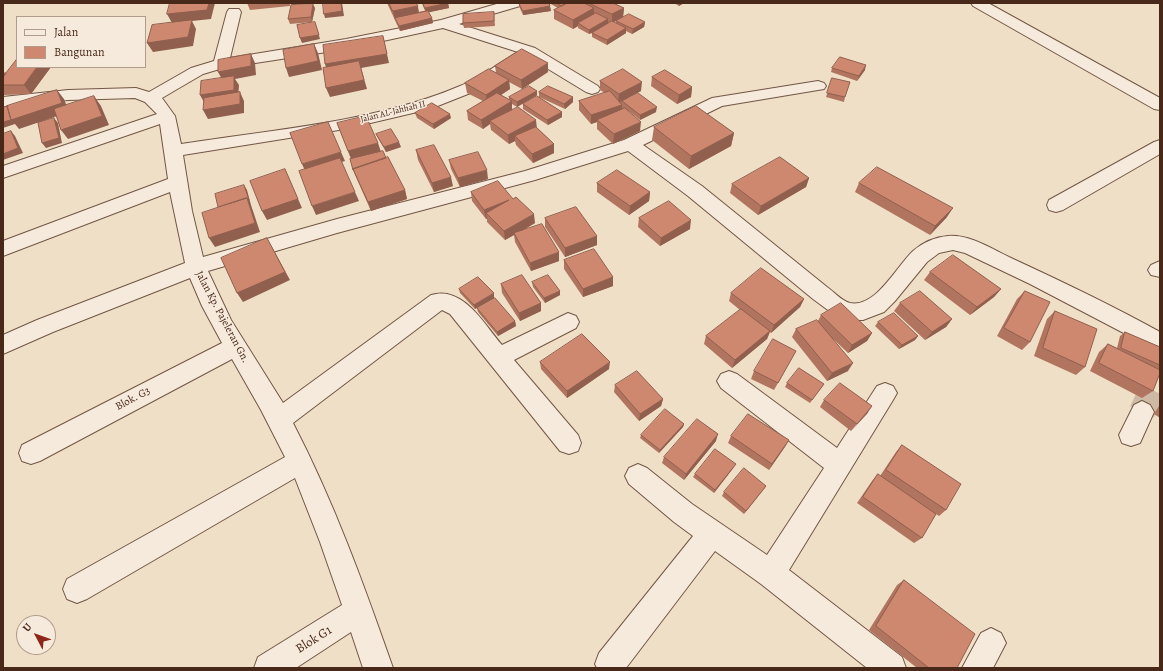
<!DOCTYPE html>
<html>
<head>
<meta charset="utf-8">
<style>
	body { margin:0 }
	#map { position:relative; width:1163px; height:671px; overflow:hidden; background:#f0dfc7; font-family:Alegreya,serif }
	canvas { display:block }
	.frame { position:absolute; inset:0; border:4px solid #482819; pointer-events:none }
	.legend { position:absolute; left:16px; top:16px; width:130px; height:52px; box-sizing:border-box; background:#f5eadb; border:1px solid #b09c8d; margin:0; padding:5px 7px; list-style:none; font-size:12px; color:#482819 }
	.legend li { display:flex; align-items:center; gap:8px; height:20px }
	.legend b { width:20px; border:1px solid #b09c8d }
	.north { position:absolute; left:16px; top:615px; width:40px; height:40px; box-sizing:border-box; background:#f5eadb; border:1px solid #b09c8d; border-radius:50%; rotate:311deg; font-size:11px; font-weight:700; line-height:16px; text-align:center; color:#482819 }
	.north::after { content:''; display:block; margin:auto; width:14px; height:18px; background:#8f2418; clip-path:polygon(50% 0,100% 100%,50% 72%,0 100%) }
</style>
</head>
<body>
<div id="map">
<canvas width="1163" height="671"></canvas>
<div class="frame"></div>
<ul class="legend">
<li><b style="height:5px;background:#f5eadb"></b>Jalan</li>
<li><b style="height:11px;background:#ce886f"></b>Bangunan</li>
</ul>
<div class="north">U</div>
</div>
<script>
const c = document.querySelector('canvas').getContext('2d');
c.lineJoin = 'round';
function strokePath(path, color, width, dash) { c.strokeStyle = color; c.lineWidth = width; c.lineCap = dash ? 'butt' : 'round'; c.setLineDash(dash || []); c.stroke(path); }
function fill(path, color) { c.fillStyle = color; c.fill(path, 'evenodd'); }
function drawText(font, color, halo, rows, align = 'center') {
  c.font = font + ' Alegreya,serif'; c.lineWidth = 3; c.setLineDash([]); c.textBaseline = 'middle'; c.strokeStyle = halo; c.fillStyle = color; for (const [text, x, y, turn = 0] of rows) {
    c.save(); c.translate(x, y); c.rotate((+turn || 0) * Math.PI / 180); c.textAlign = isNaN(turn) ? turn : align; if (halo) c.strokeText(text, 0, 0); c.fillText(text, 0, 0); c.restore();
  }
}
const minorTunnel = new Path2D(`
	M1142,412L1152,390`);
const minor = new Path2D(`
	M500,3H522L520,6L459,24L535,48L598,86L600,89L598,92L592,94L586,92L530,58L473,92L430,109L345,129L183,155L192,211L203,257L337,219L525,171L624,140L712,98L818,81L824,83L826,86L824,89L722,106L643,145L702,186L827,287C834,292 842,301 850,303C876,308 896,267 913,251C922,243 935,237 948,236C969,234 992,249 1011,258C1061,281 1111,305 1160,332V352L1030,284L965,253L953,250L939,253L927,262L895,301L884,312L863,320H848L836,316L813,299L688,196L628,151L535,180L337,233L208,271L231,320L283,403L431,295C463,285 484,324 502,345L568,313L576,316L579,322L576,328L514,360L578,435L581,443L578,451L569,454L560,451L450,314L442,310L293,423C334,502 364,585 393,668H363L351,632L296,668H254L258,657L342,605L320,542L295,478L87,599L77,603L67,599L63,589L67,579L285,457L261,410L232,359L40,461L31,464L22,461L19,453L22,445L222,343L202,306L190,278L53,332L3,354V335L37,320L185,263L170,192L3,256V241L168,179L160,124L3,178V166L157,114L145,102L135,98L68,100L3,107V97L68,90L136,88L149,92L191,68L214,61L227,12L229,9H239L241,12L230,58L346,39L441,20ZM443,28L518,52C499,63 480,78 460,86C376,122 271,130 181,144L175,116L162,98L203,74L223,68L346,49Z
	M971,3H988L1160,98V110L1154,109L973,6Z
	M1160,140V154L1063,210L1056,212L1049,210L1047,205L1049,200L1154,142Z
	M1160,261V277L1151,275L1148,270L1151,265Z
	M729,371L737,374L837,448L877,386L885,383L893,386L897,393L893,400L789,570L902,657L906,668H867L761,584L715,551L626,668H597L595,664L599,653L693,536L674,522L629,484L625,476L629,468L638,464L647,468L692,504L767,555L824,468L721,388L717,381L721,374Z
	M1142,401L1150,405L1154,412L1140,443L1131,446L1122,443L1119,435L1134,405Z
	M991,628L1001,633L1006,643L993,668H962L981,633Z`);
const wall = new Path2D(`
	M247,3H290V6L250,10Z
	M387,3H416L419,12L425,11L422,3H448L449,8L428,12L432,18L433,23L400,31Z
	M519,3H549L551,11L523,15L519,6Z
	M549,3H613L624,8L623,17L614,22L616,23V21L645,22L644,27L632,34L626,31V33L607,45L592,37V33L589,34L578,28V26L573,29L554,19V10L558,8Z
	M674,3H684L679,6Z
	M315,8L312,22L290,24L288,19Z
	M494,12L495,26L464,28L463,23Z
	M495,66L548,72L522,89L509,82L510,89L501,95L509,100V97L537,91V95L517,107L512,104V110L536,120V127L554,144V153L533,163L516,145L515,141L509,144L491,130L490,124L483,129L468,120L467,111L483,101L467,93L465,83L496,73Z
	M17,67H51L31,94L4,95L3,94V73H6Z
	M832,68L865,70L857,81L831,72Z
	M652,77L692,87L691,97L677,104L651,86Z
	M832,78L845,97L844,102L826,97Z
	M600,81L641,91L627,98L656,112L640,120L629,111L640,131L613,144L597,129V122L591,124L579,110V101L605,93L600,90Z
	M539,92L573,97V102L565,109L539,97Z
	M523,104L562,112V117L548,125L523,109Z
	M415,113L451,118L434,129L417,118Z
	M337,123L380,152L386,158L405,190L407,199L371,211L355,175L353,170L351,159Z
	M654,127L734,133L731,146L689,169L652,140Z
	M376,134L401,147L386,152L378,138Z
	M416,150L453,186L434,192L418,160Z
	M449,160L488,179L460,187L451,169Z
	M809,178L806,187L758,215L730,193L732,184Z
	M597,183L650,192L649,201L629,215L597,192Z
	M859,183L947,217L930,235L855,192Z
	M471,192L513,199L535,223L523,230L559,261L531,271L515,242L514,235L505,240L487,222V219H486L472,201Z
	M545,218L597,245L565,257L545,227Z
	M639,218L690,229L660,246L638,227Z
	M564,260L613,277V286L583,297L564,269Z
	M930,272L1001,289L994,297L970,315L924,280Z
	M532,282L560,291V295L545,303L533,287Z
	M501,284L541,303V311L520,321L502,293Z
	M459,289L494,298L475,309L460,293Z
	M1025,291L1030,342L1022,350L997,336L1017,299Z
	M731,293L804,299L800,307L771,333L770,332L767,339L732,368L704,344L706,336L740,310L729,301Z
	M900,303L952,319L946,327L925,340L894,311Z
	M477,308L515,321L516,326L498,336L478,312Z
	M1055,311L1085,367L1076,375L1034,356L1047,319Z
	M821,315L872,333L867,341L848,353L832,338L848,371L827,381L792,337L796,329L818,321Z
	M878,322L918,336L915,340L899,349L875,326Z
	M1125,332L1160,347V369H1159L1153,391L1142,398L1090,371L1099,352L1108,344L1117,348L1120,336Z
	M796,351L774,390L751,379L754,371Z
	M540,362L609,369L567,398L541,369Z
	M787,383L824,384L810,403L785,387Z
	M615,385L663,399L661,406L639,421L614,392Z
	M824,400L872,406L851,431L820,407Z
	M1160,404V418L1154,414Z
	M684,424L683,427L659,453L640,438L641,435Z
	M731,436L789,440L769,470L728,443Z
	M716,441L684,480L662,463L664,457Z
	M902,445L946,510L939,516L936,514L922,538L914,543L857,503L872,481L878,474L880,476L896,452Z
	M734,467L714,493L693,477L695,474Z
	M766,486L744,514L722,496L724,492Z
	M904,580L957,668H917L869,630L897,585Z`);
const shadedWall = new Path2D(`
	M209,3H215L211,19L192,21L196,29L193,46L153,52L147,43L172,23L167,14Z
	M341,3H342L344,16L325,18L324,14Z
	M448,3L449,8L426,13L425,8Z
	M679,3H684L679,6Z
	M313,4L315,8L312,22L311,17Z
	M418,6L419,15L395,18V20L393,11Z
	M550,6L551,11L523,15V11Z
	M594,8V17L578,23V26L573,29V20Z
	M624,8L623,17L612,23V14Z
	M432,18L433,23L400,31L399,26Z
	M608,19V24L589,34V30Z
	M315,22L320,39L302,43L300,38Z
	M645,22L644,27L632,34L633,29Z
	M626,28V33L607,45V40Z
	M383,36L389,63L361,68L367,89L330,97L326,88L328,73L325,64Z
	M314,44L318,53L322,70L289,77L286,68Z
	M251,54L255,63L256,75L235,79L239,85L238,99L205,104L200,95L223,81L218,72Z
	M548,63V72L522,89L521,80Z
	M866,65L865,70L857,81L859,76Z
	M37,67H51L31,94L24,85Z
	M509,80L510,89L487,104L486,95Z
	M642,82L641,91L618,103L619,94Z
	M692,87L691,97L677,104L679,95Z
	M57,90L64,99L69,112L19,129L15,124L3,128V122Z
	M537,91V95L517,107V102Z
	M240,92L244,101V113L208,119L203,110Z
	M94,96L101,106L109,125L68,139L61,130Z
	M573,97V102L565,109L564,104Z
	M512,101V110L490,121V124L483,129L481,120Z
	M622,105V114L597,120V122L591,124V115Z
	M657,107L656,112L640,120V115Z
	M562,112V117L548,125L547,120Z
	M450,114L451,118L434,129L433,124Z
	M54,118L58,123L62,143L46,148L42,143Z
	M536,120L537,129L515,136V141L509,144L508,135Z
	M641,122L640,131L613,144L614,134Z
	M11,131L15,136L23,153L3,160V154Z
	M734,133L731,146L689,169L691,156Z
	M399,142L401,147L386,152L384,147Z
	M378,143L381,152L352,160L348,151Z
	M554,144V153L533,163L532,154Z
	M341,152L345,161L306,173L302,164Z
	M285,169L302,208L267,220L262,211Z
	M487,170L488,179L460,187L458,178Z
	M451,177L453,186L434,192L432,183Z
	M809,178L806,187L758,215L761,206Z
	M244,185L247,190L251,205L260,232L215,247L209,238L222,214Z
	M405,190L407,199L371,211L368,202Z
	M355,192L359,201L316,215L312,206Z
	M650,192L649,201L629,215L630,206Z
	M509,200L486,213L487,219H486L484,210Z
	M953,208L947,217L930,235L935,226Z
	M534,214L535,223L515,235L514,233V235L505,240L504,231Z
	M691,220L690,229L660,246L661,238Z
	M597,236V245L565,257V248Z
	M272,247L290,280L243,302L237,293Z
	M559,252V261L531,271L530,263Z
	M613,277V286L583,297V289Z
	M1001,289L994,297L970,315L977,307Z
	M560,291V295L545,303L544,298Z
	M494,293V298L475,309L474,305Z
	M804,299L800,307L771,333L774,325Z
	M541,303V311L520,321L519,313Z
	M952,319L946,327L925,340L932,332Z
	M515,321L516,326L498,336L497,332Z
	M770,331L767,339L732,368L735,360Z
	M872,333L867,341L848,353L852,345Z
	M918,336L915,340L899,349L902,345Z
	M610,362L609,369L567,398V391Z
	M853,363L848,371L827,381L832,373Z
	M663,399L661,406L639,421L640,414Z
	M872,406L867,414L851,431L857,424Z
	M684,424L683,427L659,453L660,450Z
	M718,434L716,441L684,480L686,474Z
	M789,440L785,447L769,470L772,464Z
	M736,464L734,467L714,493L715,490Z
	M766,486L764,489L744,514L746,511Z`);
const building = new Path2D(`
	M170,3H209L207,10L167,14Z
	M323,3H341L342,11L324,14Z
	M389,3H416L418,6L393,11Z
	M423,3H448L425,8Z
	M519,3H549L550,6L523,11Z
	M557,3H567L562,6Z
	M567,3H584L594,8L573,20L554,10Z
	M589,3H613L624,8L612,14Z
	M313,4L311,17L288,19L291,5Z
	M428,11L432,18L399,26L395,18Z
	M494,12V21L463,23V14Z
	M596,13L608,19L589,30L578,23Z
	M629,14L645,22L633,29L616,21Z
	M192,20L188,37L147,43L152,25Z
	M612,21L626,28L607,40L592,33Z
	M315,22L319,35L300,38L297,25Z
	M383,36L387,54L325,64L323,45Z
	M314,44L318,61L286,68L283,50Z
	M522,49L548,63L521,80L495,66Z
	M251,54V66L218,72V60Z
	M840,57L866,65L859,76L832,68Z
	M17,59V67H37L24,85H3V77Z
	M359,61L364,80L326,88L323,68Z
	M489,69L509,80L486,95L465,83Z
	M623,69L642,82L619,94L600,81Z
	M665,70L692,87L679,95L652,77Z
	M3,73H6L3,77Z
	M234,76V90L200,95L201,81Z
	M832,78L850,82L845,97L827,93Z
	M529,86L537,91L517,102L509,97Z
	M548,86L573,97L564,104L539,92Z
	M57,90L62,103L11,120L7,106Z
	M610,91L622,105L591,115L579,101Z
	M240,92V104L203,110L204,98Z
	M497,93L512,101L481,120L467,111Z
	M638,93L657,107L640,115L622,101Z
	M94,96L102,116L61,130L54,109Z
	M537,96L562,112L547,120L523,104Z
	M432,103L450,114L433,124L415,113Z
	M7,106L11,120L3,122V107L8,106Z
	M696,106L734,133L691,156L654,127Z
	M518,107L536,120L508,135L490,121Z
	M625,108L641,122L614,134L597,120Z
	M366,116L378,143L348,151L337,123Z
	M54,118L59,138L42,143L38,123Z
	M328,122L341,152L302,164L290,133Z
	M536,127L554,144L532,154L515,136Z
	M391,129L399,142L384,147L376,134Z
	M11,131L18,148L3,154V134Z
	M434,145L451,177L432,183L416,150Z
	M383,151L386,158L353,169V170L350,159Z
	M478,152L487,170L458,178L449,160Z
	M388,157L405,190L368,202L353,169Z
	M780,157L809,178L761,206L732,184Z
	M340,158L355,192L312,206L299,171Z
	M877,167L953,208L935,226L859,183Z
	M285,169L298,199L262,211L250,181Z
	M617,170L650,192L630,206L597,183Z
	M498,181L513,199L516,197L534,214L504,231L486,213L509,200L484,210L471,192Z
	M244,185L249,200L247,198L218,207L215,194Z
	M247,198L255,223L209,238L202,213Z
	M669,201L691,220L661,238L639,218Z
	M576,207L597,236L565,248L545,218Z
	M542,224L559,252L530,263L514,233Z
	M267,238L285,272L237,293L221,258Z
	M594,249L613,277L583,289L564,260Z
	M953,255L1001,289L977,307L930,272Z
	M761,268L804,299L774,325L731,293Z
	M522,275L541,303L519,313L501,284Z
	M548,275L560,291L544,298L532,282Z
	M478,277L494,293L474,305L459,289Z
	M920,291L952,319L932,332L900,303Z
	M1025,291L1050,302L1030,342L1004,328Z
	M495,298L515,321L497,332L477,308Z
	M841,303L872,333L852,345L821,315Z
	M741,309L770,331L735,360L706,336Z
	M1055,311L1097,329L1085,367L1043,348Z
	M894,313L918,336L902,345L878,322Z
	M817,320L853,363L832,373L796,329Z
	M1125,332L1160,347V365L1121,348Z
	M582,334L610,362L567,391L540,362Z
	M773,339L796,351L778,383L754,371Z
	M1108,344L1160,370V373L1153,391L1099,363Z
	M799,368L824,384L812,400L787,383Z
	M637,371L663,399L640,414L615,385Z
	M840,383L872,406L857,424L824,400Z
	M665,409L684,424L660,450L641,435Z
	M748,414L789,440L772,464L731,436Z
	M697,419L718,434L686,474L664,457Z
	M902,445L961,484L946,510L886,470Z
	M715,449L736,464L715,490L695,474Z
	M744,468L766,486L746,511L724,492Z
	M878,474L936,514L922,538L863,497Z
	M904,580L975,634L957,668H929L876,626Z`);
const farStreetnames = [
	["Jalan AL-Jahhah II",393,112,-14]
];
const streetNames = [
	["Jalan Kp. Pajeleran Gn.",222,317,62],
	["Blok. G3",133,399,-28]
];
const nearStreetnames = [
	["Blok G1",314,640,-32]
];
strokePath(minorTunnel, '#cebaa4', 26, [26, 13]);
strokePath(minor, '#725644', 2);
fill(minor, '#f5eadb');
fill(wall, '#b1755f');
fill(shadedWall, '#905f4e');
fill(building, '#ce886f');
strokePath(building, '#905f4e', 1);
drawText('9px', '#482819', '#f5eadb', farStreetnames);
drawText('11px', '#482819', '#f5eadb', streetNames);
drawText('13px', '#482819', '#f5eadb', nearStreetnames);
</script>
</body>
</html>
